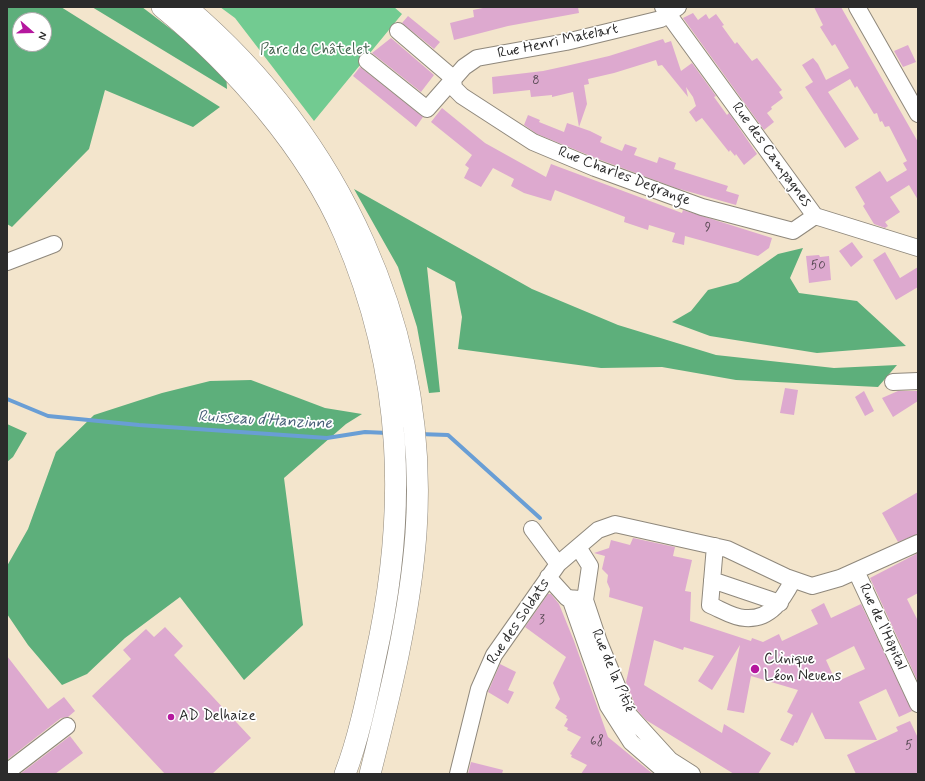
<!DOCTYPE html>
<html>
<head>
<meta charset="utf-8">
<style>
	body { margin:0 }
	#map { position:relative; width:925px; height:781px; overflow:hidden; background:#f3e5cc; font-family:Mynerve,sans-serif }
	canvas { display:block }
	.frame { position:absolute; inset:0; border:8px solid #2b2b2b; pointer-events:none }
	.north { position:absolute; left:12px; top:12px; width:40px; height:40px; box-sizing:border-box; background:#fff; border:1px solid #aaa; border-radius:50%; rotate:110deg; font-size:11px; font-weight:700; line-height:16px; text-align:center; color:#2b2b2b }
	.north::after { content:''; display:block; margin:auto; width:14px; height:18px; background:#b5179e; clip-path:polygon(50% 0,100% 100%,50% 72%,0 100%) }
</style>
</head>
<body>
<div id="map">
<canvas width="925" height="781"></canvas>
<div class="frame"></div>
<div class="north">N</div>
</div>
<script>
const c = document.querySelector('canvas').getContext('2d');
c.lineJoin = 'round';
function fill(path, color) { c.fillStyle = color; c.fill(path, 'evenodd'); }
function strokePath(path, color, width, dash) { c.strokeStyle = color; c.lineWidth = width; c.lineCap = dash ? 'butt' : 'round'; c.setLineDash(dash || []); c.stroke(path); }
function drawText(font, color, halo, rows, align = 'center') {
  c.font = font + ' Mynerve,sans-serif'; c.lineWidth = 3.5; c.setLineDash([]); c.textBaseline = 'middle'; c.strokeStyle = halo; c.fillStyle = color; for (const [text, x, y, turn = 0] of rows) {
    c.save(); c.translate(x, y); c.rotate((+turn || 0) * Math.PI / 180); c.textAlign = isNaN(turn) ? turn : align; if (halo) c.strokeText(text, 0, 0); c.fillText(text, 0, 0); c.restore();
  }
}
const green = new Path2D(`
	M220,7H394L402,14L314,121L235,18Z`);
const forest = new Path2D(`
	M7,7H61L220,107L193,127L105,90L89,149L12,227L7,224ZM20,20H44V44H20Z
	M92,7H142L226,71L227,89Z
	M354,189L532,289L618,325L716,355L834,368L897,365L878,387L736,380L662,367L601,368L458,349L462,317L455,282L427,267L440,392L429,393L417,327L398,267Z
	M803,248L790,278L799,293L857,301L906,346L817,353L710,336L672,322L691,311L708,290L738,282L778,254Z
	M251,380L325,408L362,414L346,424L284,478L303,625L244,680L180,597L125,638L87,674L62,685L28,645L7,614V566L28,529L56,452L94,415L162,393L210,381Z
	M7,424L27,433L13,457L7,462Z`);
const stream = new Path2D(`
	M7,399L48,416L139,425L327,438L365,432L388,433
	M419,434L448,435L540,518`);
const building = new Path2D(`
	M488,7H578L579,13L508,26L454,40L450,23L474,17L473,10Z
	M814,7H841L918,142V200L909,185L890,197L900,212L885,222L888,226L885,228L874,224L863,206L865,204L855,187L880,171L887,182L907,170L903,163L907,161L889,126L885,127L882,121L880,122L877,113L874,114L857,86L855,88L850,79L828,92L859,139L845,148L805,87L813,82L802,65L813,58L818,64L826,80L849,68L835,44L832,46L820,27L823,25Z
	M693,13L698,20L706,14L709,19L716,14L724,25L722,26L735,44L737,42L752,61L757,58L782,90L779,92L783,98L771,107L772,109L767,113L774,122L764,130L683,18Z
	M408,16L440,42L434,49L402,23Z
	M391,38L434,75L421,92L372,53Z
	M663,39L665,43L671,41L681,71L692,63L716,96L714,97L727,115L729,113L757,154L744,165L736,154L735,156L730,150L729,152L702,118L696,122L689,112L696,106L693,97L686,87L688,97L662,65L658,66L656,60L614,73L588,79L589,84L584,85L587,104L579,127L573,92L552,97V95L531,97L530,90L493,94L492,77L543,71L566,66L609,56Z
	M908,45L916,62L903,67L894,51Z
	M360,67L423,117L416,127L353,76Z
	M442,108L485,143L546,177L551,164L682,213L683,210L772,238L769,248L758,256L685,236L684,245L672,242L675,233L649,225L648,230L624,222L625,217L555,190L551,201L524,193L511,186L514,179L493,168L481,187L464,178L469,168L465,165L472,155L431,122Z
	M528,115L540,120L539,122L564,132L567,123L590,131L602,137L600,142L622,151L625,144L637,148L634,155L657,163L659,157L676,163L674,169L728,186L726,191L739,195L736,205L676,188L598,159L537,134L524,125Z
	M852,242L863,257L851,267L839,251Z
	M885,252L900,278L918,267V287L896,300L873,260Z
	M819,255L820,257L829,256L831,280L809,283L806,256Z
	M785,388L798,390L794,415L780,413Z
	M864,391L874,411L865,416L855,397Z
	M898,391H918V401L893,417L882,398Z
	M918,492V534L898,542L882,513Z
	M633,538L675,547L673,556L692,560L685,591L691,592L690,621L751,641L752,638L763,642L779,634L782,641L818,624L811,610L824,603L831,618L861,604L912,711L899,717L886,689L859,702L877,740L825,739L812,712L797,743L795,742L793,746L780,740L793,715L787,712L798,690L751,676L744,713L727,710L740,645L712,690L698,681L714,656L684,647L683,650L654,640L644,685L722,733L724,724L771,753L758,774H734L646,720L637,710L626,682L643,607L609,597L610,589L607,582L608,575L602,569L605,556L594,553L609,548L611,540L630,545ZM854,646L865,669L836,682L826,660Z
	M918,553V593L907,599L918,621V682L870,578Z
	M548,594H551L559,604L574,641L608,737L653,774H581L587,765L571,757L572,755L570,754L581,737L567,730L568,728L564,726L568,719L566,718L567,716L555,708L560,699L553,683L566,657L525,627Z
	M165,627L183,646L174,655L251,738L212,774H165L92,696L131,659L123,650L146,629L154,637Z
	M7,656L48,709L64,697L75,711L68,717L61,718L7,760Z
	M500,664L516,672L508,690L514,692L508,704L488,692Z
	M910,721L918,738V774H856L847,755L898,731L896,727Z
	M70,736L83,753L55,774H20Z
	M471,762L503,770L502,774H468Z`);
const minor = new Path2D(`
	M663,7L815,216L918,248
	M857,7L918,114
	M398,31L453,78
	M367,61L427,109L464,67L477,58L566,42L661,19L678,7
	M453,78L454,88L462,96L533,142L595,168L702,207L793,231L815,216
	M7,262L54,244
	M893,382L918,381
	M532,529L558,564
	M715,546L710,605C720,609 734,618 745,618C771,620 783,599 793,580
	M578,547L590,566L585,600L599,642L629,715L670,760L692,774
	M856,571L918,704
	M548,577L567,598L580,599
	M712,580L780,603
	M570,598L608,706L631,742L668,774
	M7,772L67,726
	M458,774L479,689L494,655L558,564L598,530L615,524L727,549L786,577L812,586L840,578L918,543`);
const major = new Path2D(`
	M162,7C234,66 307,148 344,234C404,373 408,513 375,659C367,697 359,737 345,774
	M186,7C340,138 430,329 416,533C410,615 390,695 370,774`);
const markers = [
	[755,669,5,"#b5179e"],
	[171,717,4,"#b5179e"]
];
const numberNames = [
	["8",536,81],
	["9",708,228],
	["50",818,266],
	["3",542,620],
	["68",597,742],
	["5",909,746]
];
const streetNames = [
	["Rue Henri Matelart",558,42,-12],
	["Rue des Campagnes",771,155,54],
	["Rue Charles Degrange",624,177,21],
	["Rue des Soldats",519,622,-56],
	["Rue de l'Hôpital",882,627,65],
	["Rue de la Pitié",612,671,67]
];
const parkNames = [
	["Parc de Châtelet",315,51]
];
const poiNames = [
	["Clinique",764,660],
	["Léon Neuens",764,677],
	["AD Delhaize",179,717]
];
const waterNames = [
	["Ruisseau d'Hanzinne",265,421,3]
];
fill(green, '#72cb91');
fill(forest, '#5daf7b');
strokePath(stream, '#699ed5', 4);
fill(building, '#dda9cf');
strokePath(minor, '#8f887c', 18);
strokePath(major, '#8f887c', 22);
strokePath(minor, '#fff', 16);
strokePath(major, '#fff', 21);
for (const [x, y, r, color] of markers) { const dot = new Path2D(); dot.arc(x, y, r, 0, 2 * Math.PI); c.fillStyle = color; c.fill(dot); strokePath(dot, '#fff', 1.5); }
drawText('13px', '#584a54', null, numberNames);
drawText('15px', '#2b2b2b', '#fff', streetNames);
drawText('15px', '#44634f', '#fff', parkNames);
drawText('15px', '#2b2b2b', '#fff', poiNames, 'left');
drawText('italic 16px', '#475f77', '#fff', waterNames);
</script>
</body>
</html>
